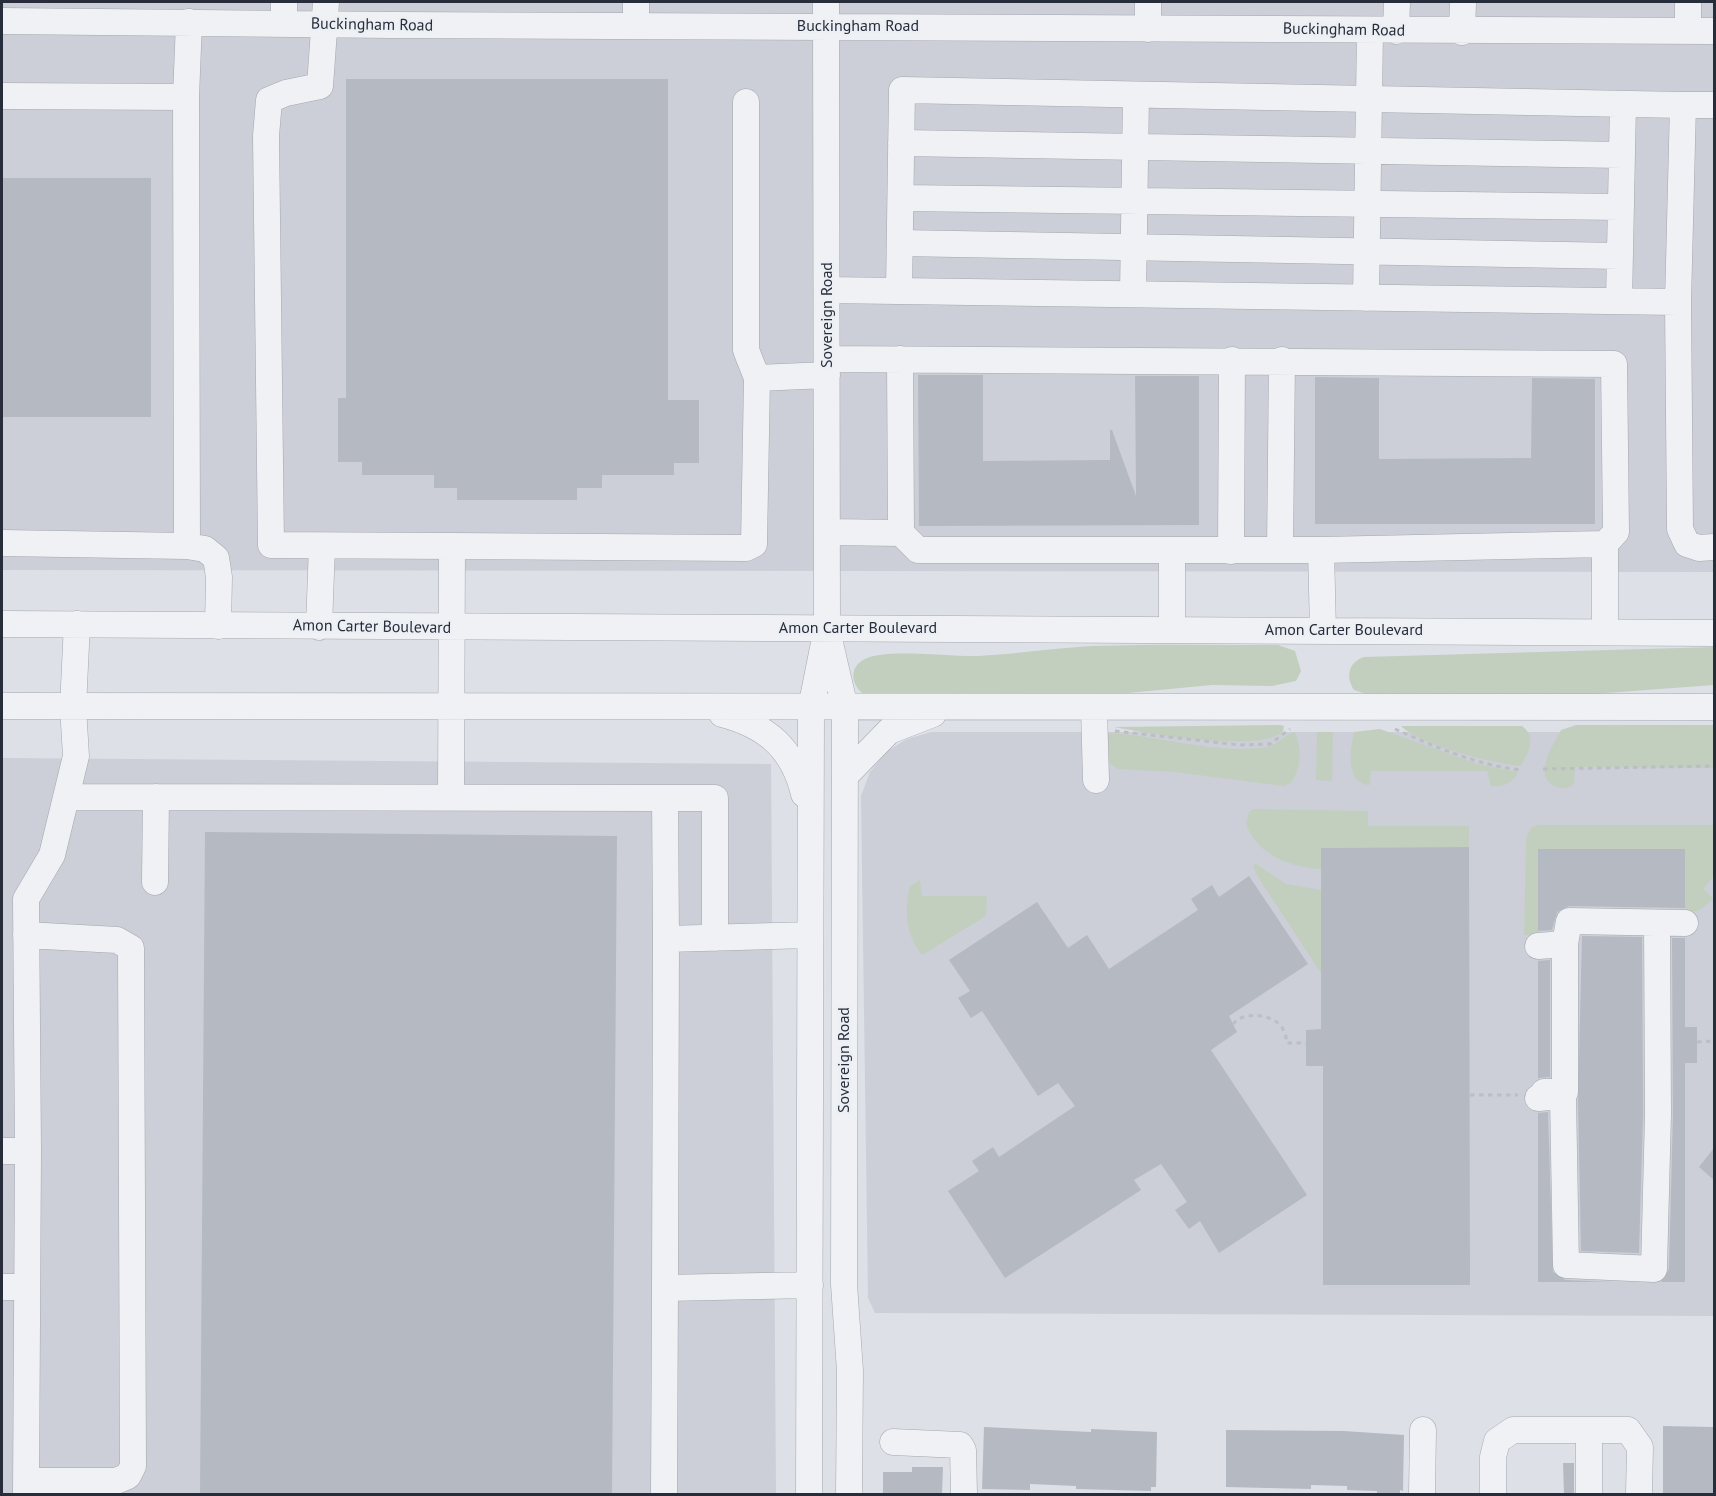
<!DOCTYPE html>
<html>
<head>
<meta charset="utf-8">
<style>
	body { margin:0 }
	#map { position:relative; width:1716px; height:1496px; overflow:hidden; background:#dde0e6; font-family:"PT Sans",sans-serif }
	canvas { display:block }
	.frame { position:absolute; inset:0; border:3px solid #282d3b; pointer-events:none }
</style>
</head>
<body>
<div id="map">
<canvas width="1716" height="1496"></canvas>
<div class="frame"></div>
</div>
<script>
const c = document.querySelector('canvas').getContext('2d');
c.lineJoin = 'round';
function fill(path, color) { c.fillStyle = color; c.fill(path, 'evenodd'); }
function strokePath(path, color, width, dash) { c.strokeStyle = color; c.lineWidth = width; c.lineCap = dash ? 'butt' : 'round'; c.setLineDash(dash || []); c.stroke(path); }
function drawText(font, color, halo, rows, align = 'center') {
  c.font = font + ' "PT Sans",sans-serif'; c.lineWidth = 5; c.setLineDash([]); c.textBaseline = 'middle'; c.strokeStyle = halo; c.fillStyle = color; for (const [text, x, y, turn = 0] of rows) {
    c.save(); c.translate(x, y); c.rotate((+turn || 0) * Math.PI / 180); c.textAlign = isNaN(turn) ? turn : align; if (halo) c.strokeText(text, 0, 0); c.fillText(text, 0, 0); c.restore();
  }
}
const built = new Path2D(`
	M2,2H1714V572L2,570Z
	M931,732H1714V1316L875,1313L868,1298L861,796L870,772L886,752L907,739Z
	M2,758L771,764L776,1494H2Z`);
const green = new Path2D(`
	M1278,645L1295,651L1301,671L1296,681L1272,686L1212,685L1107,695H865C851,686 848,667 865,659C886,648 951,657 978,656C1016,654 1054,648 1092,646C1154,644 1216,645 1278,645Z
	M1714,647V685L1579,695H1369L1354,690C1345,676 1349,662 1364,657Z
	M1280,725L1284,726L1283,731C1261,754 1145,733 1114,727Z
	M1576,725H1714V768L1575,767L1574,784C1569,788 1563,790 1557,787C1531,778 1553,745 1561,730Z
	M1401,726H1522C1538,738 1528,752 1521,766C1495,764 1419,745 1401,726Z
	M1380,729L1478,764L1518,772C1512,784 1504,787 1491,786L1487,771H1371L1370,785C1345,784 1350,750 1354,732Z
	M1295,732C1302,751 1302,766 1291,783L1284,786L1175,772L1118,769L1108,762V733C1160,735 1214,755 1267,747C1278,745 1285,734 1295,732Z
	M1317,732H1333L1332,781L1316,780Z
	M1253,809L1368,811V826H1469V847L1321,848V869C1290,867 1256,855 1246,823L1249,812Z
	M1539,825H1714V876L1703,889L1714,899L1698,911L1685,912V849H1539L1538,935H1524L1526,837L1531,828Z
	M1256,864L1286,884L1321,890V973L1258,877L1253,866Z
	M920,880L922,896H987L986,916L922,955C906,937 904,909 910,886Z`);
const building = new Path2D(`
	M346,79H668V400H699V463H674V475H602V488H577V500H457V488H434V475H362V462H338V398H346Z
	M2,178H151V417H2Z
	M918,375H983V461L1110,460V430H1112L1136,496L1135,376H1199V525L919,526Z
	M1315,377L1379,378V459L1531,458L1532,378L1595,379V524H1315Z
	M205,832L617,836L612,1494H200Z
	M1469,847L1470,1285H1323V1066H1306V1030L1321,1029V848Z
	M1538,849H1685V908L1569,906L1557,912L1552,930L1538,931Z
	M1249,876L1308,964L1229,1016L1237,1032L1211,1050L1307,1195L1219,1253L1200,1221L1189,1229L1175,1210L1187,1202L1161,1164L1134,1180L1141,1190L1005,1278L948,1191L979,1171L972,1161L993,1147L999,1157L1075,1106L1058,1083L1038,1096L982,1011L971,1018L958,998L970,991L949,960L1037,902L1068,948L1087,935L1109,969L1198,910L1191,899L1212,885L1219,897Z
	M1582,936L1642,937L1643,1114L1639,1253L1581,1251L1578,1099Z
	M1672,938H1685V1027H1697V1063H1685V1282H1661L1669,1269L1673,1114Z
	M1550,960V1077L1538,1078V961Z
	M1548,1112L1553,1272L1565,1280L1610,1282H1538V1113Z
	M1714,1148V1180L1699,1167Z
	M1663,1426L1714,1427V1494H1663Z
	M984,1427L1091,1432V1429L1157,1432L1156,1487H1151V1491L1076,1489V1486L1030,1484V1490L982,1489Z
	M1226,1430L1344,1431L1404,1435L1403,1491L1400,1490V1494H1377V1491L1347,1490V1486L1311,1485V1489L1226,1487Z
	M1563,1463H1574V1494H1564Z
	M912,1467H943L942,1494H883V1472H912Z`);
const path = new Path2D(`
	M1395,729C1435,747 1477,765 1521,770
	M1115,731L1239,745L1270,744L1290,729
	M1543,769L1714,766
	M1233,1024C1243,1011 1270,1014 1280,1025C1285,1030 1286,1037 1287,1043H1306
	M1697,1042L1714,1041
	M1470,1095H1518`);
const minor = new Path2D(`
	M284,2V24
	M326,2L320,86L286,93L269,100L266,136L271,545L452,546L451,797
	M636,2V26
	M1148,2V29
	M1688,2V31
	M2,21L392,25L1714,31
	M1396,31L1397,2
	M1462,32L1463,2
	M2,96L186,97L187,546L2,543
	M186,97L189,22
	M901,143L1622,155
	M901,198L1621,207
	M900,243L1620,256
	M827,290L1678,302L1683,105H1714
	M899,291L902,90L1683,105
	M1133,294L1136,95
	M1366,298L1370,31
	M1619,301L1623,104
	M1678,302L1680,529L1687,544L1699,548L1714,547
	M827,359L1614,364L1616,532L1605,544V631
	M900,359L901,533
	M757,378L827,375
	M827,532L901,533L918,550H1321L1605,544
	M187,546L205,549L216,558L219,577L218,626
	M452,546L746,548L754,544L757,378L746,350V102
	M1280,550L1282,360
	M1321,550L1323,630
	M1172,551V629
	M1231,551L1232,360
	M2,624L1714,633
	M319,627L322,546
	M829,639L845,708L844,1284L850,1371L849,1494
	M2,706L1714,707
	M1094,708L1096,780
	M722,714C767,726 793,748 804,794
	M845,776L889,731L933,714
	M66,797L665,798L666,939L810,935
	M665,798H715V938
	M155,882L156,797
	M666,939L665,1288L810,1285
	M1538,946L1565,944L1569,921L1685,923
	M1544,1092H1565V944
	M1538,1098L1563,1096L1566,1265L1654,1269L1658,1114L1657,923
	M2,1151H28L26,1494
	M28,1151L26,899L52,855L76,756L73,707L77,624
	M2,1287H27
	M893,1442L960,1445L963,1450L964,1494
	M26,1481H116L128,1476L133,1466L131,948L117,940L26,935
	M664,1494L665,1288
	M809,1494L811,708L827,628L826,2
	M1422,1494L1423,1430
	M1493,1494V1457L1497,1441L1513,1430H1628L1640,1447L1639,1494
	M1589,1494V1430`);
const streetNames = [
	["Buckingham Road",372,25,1],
	["Buckingham Road",858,26],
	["Buckingham Road",1344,30,1],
	["Sovereign Road",827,315,-90],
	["Amon Carter Boulevard",372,627,1],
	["Amon Carter Boulevard",858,628],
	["Amon Carter Boulevard",1344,630],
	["Sovereign Road",844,1060,-90]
];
fill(built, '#cccfd7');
fill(green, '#c2cfbf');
fill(building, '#b5b9c2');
strokePath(minor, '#a3a7af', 27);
strokePath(path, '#bcbec4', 3, [4.5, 4.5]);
strokePath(minor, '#f0f1f4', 26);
drawText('16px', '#282d3b', '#eceff4', streetNames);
</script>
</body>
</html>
